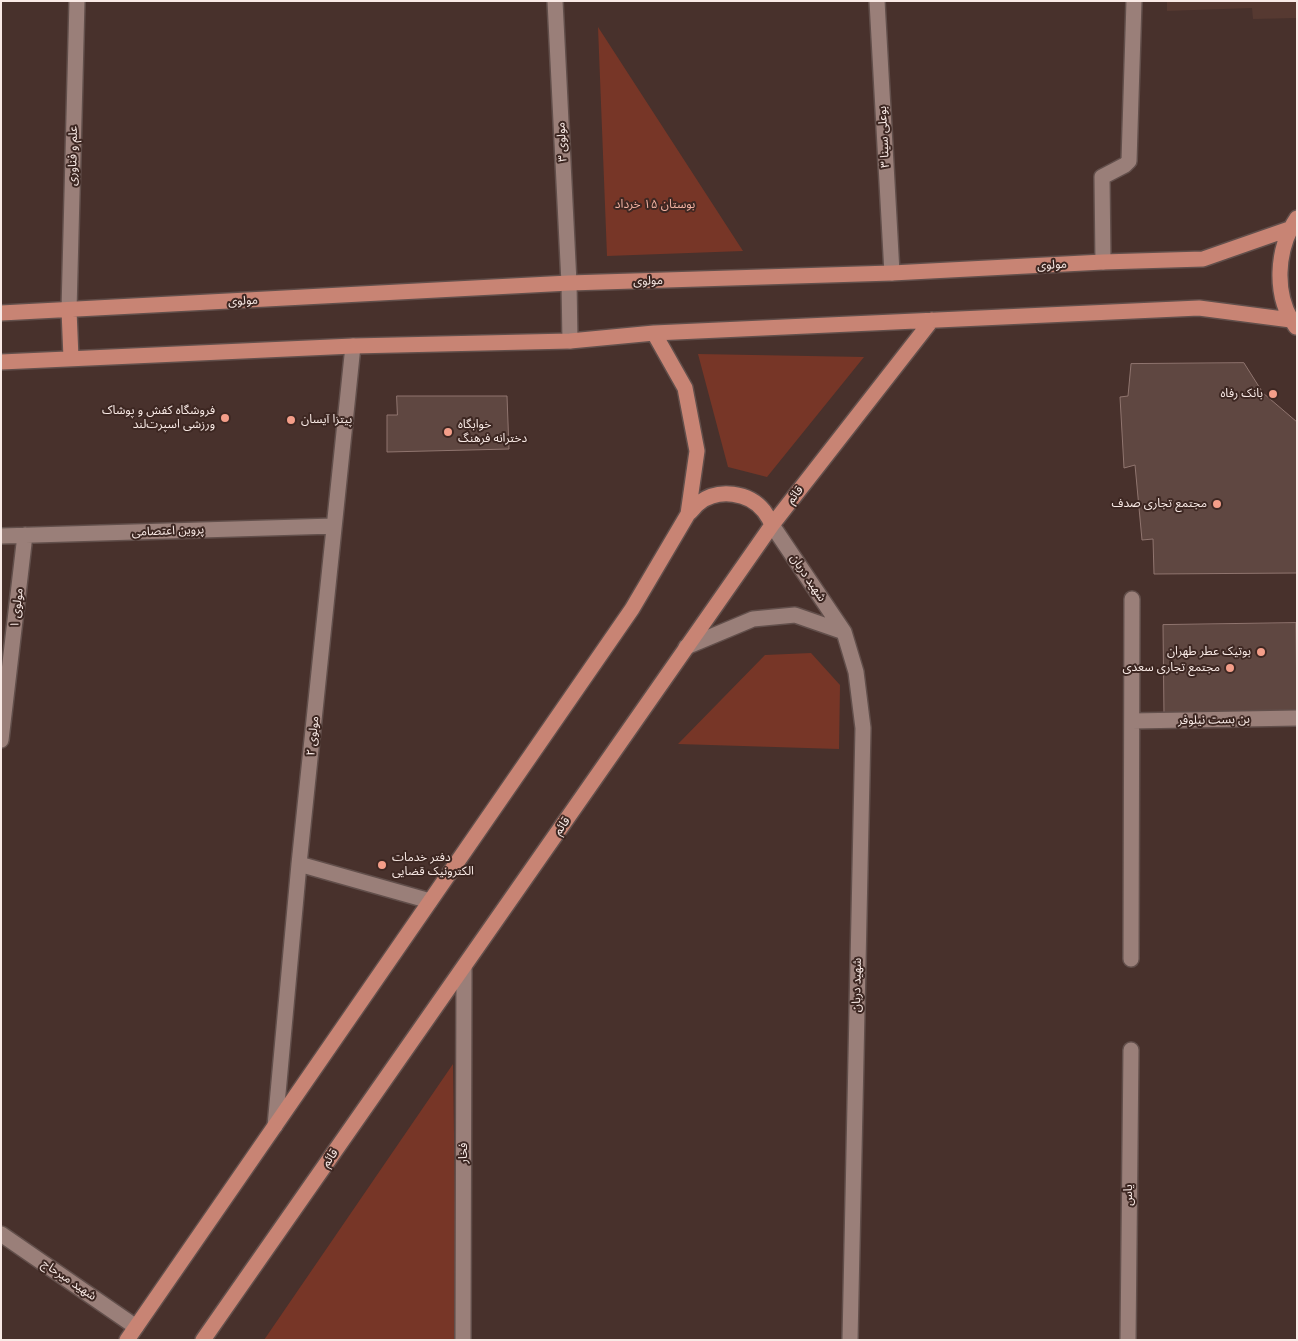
<!DOCTYPE html>
<html>
<head>
<meta charset="utf-8">
<style>
	body { margin:0 }
	#map { position:relative; width:1298px; height:1341px; overflow:hidden; background:#48312c; font-family:"PT Sans",sans-serif }
	canvas { display:block }
	.frame { position:absolute; inset:0; border:2px solid #f9eae6; pointer-events:none }
</style>
</head>
<body>
<div id="map">
<canvas width="1298" height="1341"></canvas>
<div class="frame"></div>
</div>
<script>
const c = document.querySelector('canvas').getContext('2d');
c.lineJoin = 'round';
function fill(path, color) { c.fillStyle = color; c.fill(path, 'evenodd'); }
function strokePath(path, color, width, dash) { c.strokeStyle = color; c.lineWidth = width; c.lineCap = dash ? 'butt' : 'round'; c.setLineDash(dash || []); c.stroke(path); }
function drawText(font, color, halo, rows, align = 'center') {
  c.font = font + ' "PT Sans","Noto Sans Arabic",sans-serif'; c.lineWidth = 4; c.setLineDash([]); c.textBaseline = 'middle'; c.strokeStyle = halo; c.fillStyle = color; for (const [text, x, y, turn = 0] of rows) {
    c.save(); c.translate(x, y); c.rotate((+turn || 0) * Math.PI / 180); c.textAlign = isNaN(turn) ? turn : align; if (halo) c.strokeText(text, 0, 0); c.fillText(text, 0, 0); c.restore();
  }
}
const built = new Path2D(`
	M1167,1H1297V18L1253,19L1252,8L1167,11Z`);
const green = new Path2D(`
	M598,27L743,251L607,256Z
	M698,354L864,357L767,477L728,467Z
	M811,653L840,685L839,749L678,744L765,655Z
	M453,1064L457,1340H264Z`);
const building = new Path2D(`
	M1244,363L1263,393L1297,422V573L1154,574L1153,539L1142,540L1135,465L1124,468L1120,397L1128,396L1131,364Z
	M397,396H507L509,449L387,452V415H397Z
	M1296,623L1297,714L1164,716L1163,625Z`);
const minor = new Path2D(`
	M555,1L569,283L570,341
	M877,1L892,273
	M1103,262L1102,177L1125,165L1129,161L1134,1
	M69,310L77,1
	M772,525L844,632L856,672L863,728L850,1340
	M1,536L334,526
	M686,647L753,619L795,615L844,632
	M1132,721L1297,718
	M1,740L25,535
	M299,864L430,901
	M1131,959L1132,599
	M275,1126L299,864L353,346
	M1,1234L136,1327
	M463,1340L464,967
	M1128,1340L1131,1050`);
const major = new Path2D(`
	M69,310L71,358
	M1,313L569,283L892,273L1103,262L1203,259L1289,229
	M1296,327C1273,296 1276,249 1297,218
	M1,362L353,346L570,341L654,333L1199,308L1291,320
	M688,514C692,511 695,506 699,503C718,488 749,492 764,511C767,515 770,520 772,525
	M127,1340L632,609L688,514L697,451L685,388L654,333
	M203,1340L772,525L932,320`);
const markers = [
	[1273,394,5,"#f49e89"],
	[225,418,5,"#f49e89"],
	[291,420,5,"#f49e89"],
	[448,432,5,"#f49e89"],
	[1217,504,5,"#f49e89"],
	[1261,652,5,"#f49e89"],
	[1230,668,5,"#f49e89"],
	[382,865,5,"#f49e89"]
];
const streetNames = [
	["بوعلی سینا ۳",884,137,-93],
	["مولوی ۳",562,142,-93],
	["علم و فناوری",73,156,-89],
	["مولوی",1052,265,-3],
	["مولوی",648,281,-2],
	["مولوی",243,301,-3],
	["قائم",795,495,-52],
	["پروین اعتصامی",168,531,-2],
	["شهید دربان",808,578,56],
	["مولوی ۱",17,608,-83],
	["بن بست نیلوفر",1214,720,-1],
	["مولوی ۲",313,736,-84],
	["قائم",562,826,-55],
	["شهید دربان",857,985,-89],
	["فخار",464,1153,-90],
	["قائم",330,1158,-55],
	["یاس",1129,1195,-90],
	["شهید میرحاج",69,1280,34]
];
const parkNames = [
	["بوستان ۱۵ خرداد",655,205]
];
const poiNames = [
	["بانک رفاه",1263,394],
	["فروشگاه کفش و پوشاک",215,411],
	["ورزشی اسپرت‌لند",215,425],
	["پیتزا آیسان",301,420,"left"],
	["خوابگاه",458,425,"left"],
	["دخترانه فرهنگ",458,439,"left"],
	["مجتمع تجاری صدف",1207,504],
	["بوتیک عطر طهران",1251,652],
	["مجتمع تجاری سعدی",1220,668],
	["دفتر خدمات",392,858,"left"],
	["الکترونیک قضایی",392,872,"left"]
];
fill(built, '#563931');
fill(green, '#773627');
fill(building, '#5f4741');
strokePath(building, '#90756f', 1);
strokePath(minor, '#624f4b', 18);
strokePath(major, '#624f4b', 18);
strokePath(minor, '#9a7f79', 15);
strokePath(major, '#c88474', 15);
for (const [x, y, r, color] of markers) { const dot = new Path2D(); dot.arc(x, y, r, 0, 2 * Math.PI); c.fillStyle = color; c.fill(dot); strokePath(dot, '#3d2722', 2); }
drawText('12px', '#f9eae6', '#3d2722', streetNames);
drawText('12px', '#f2b2a2', '#3d2722', parkNames);
drawText('12px', '#f9eae6', '#3d2722', poiNames, 'right');
</script>
</body>
</html>
